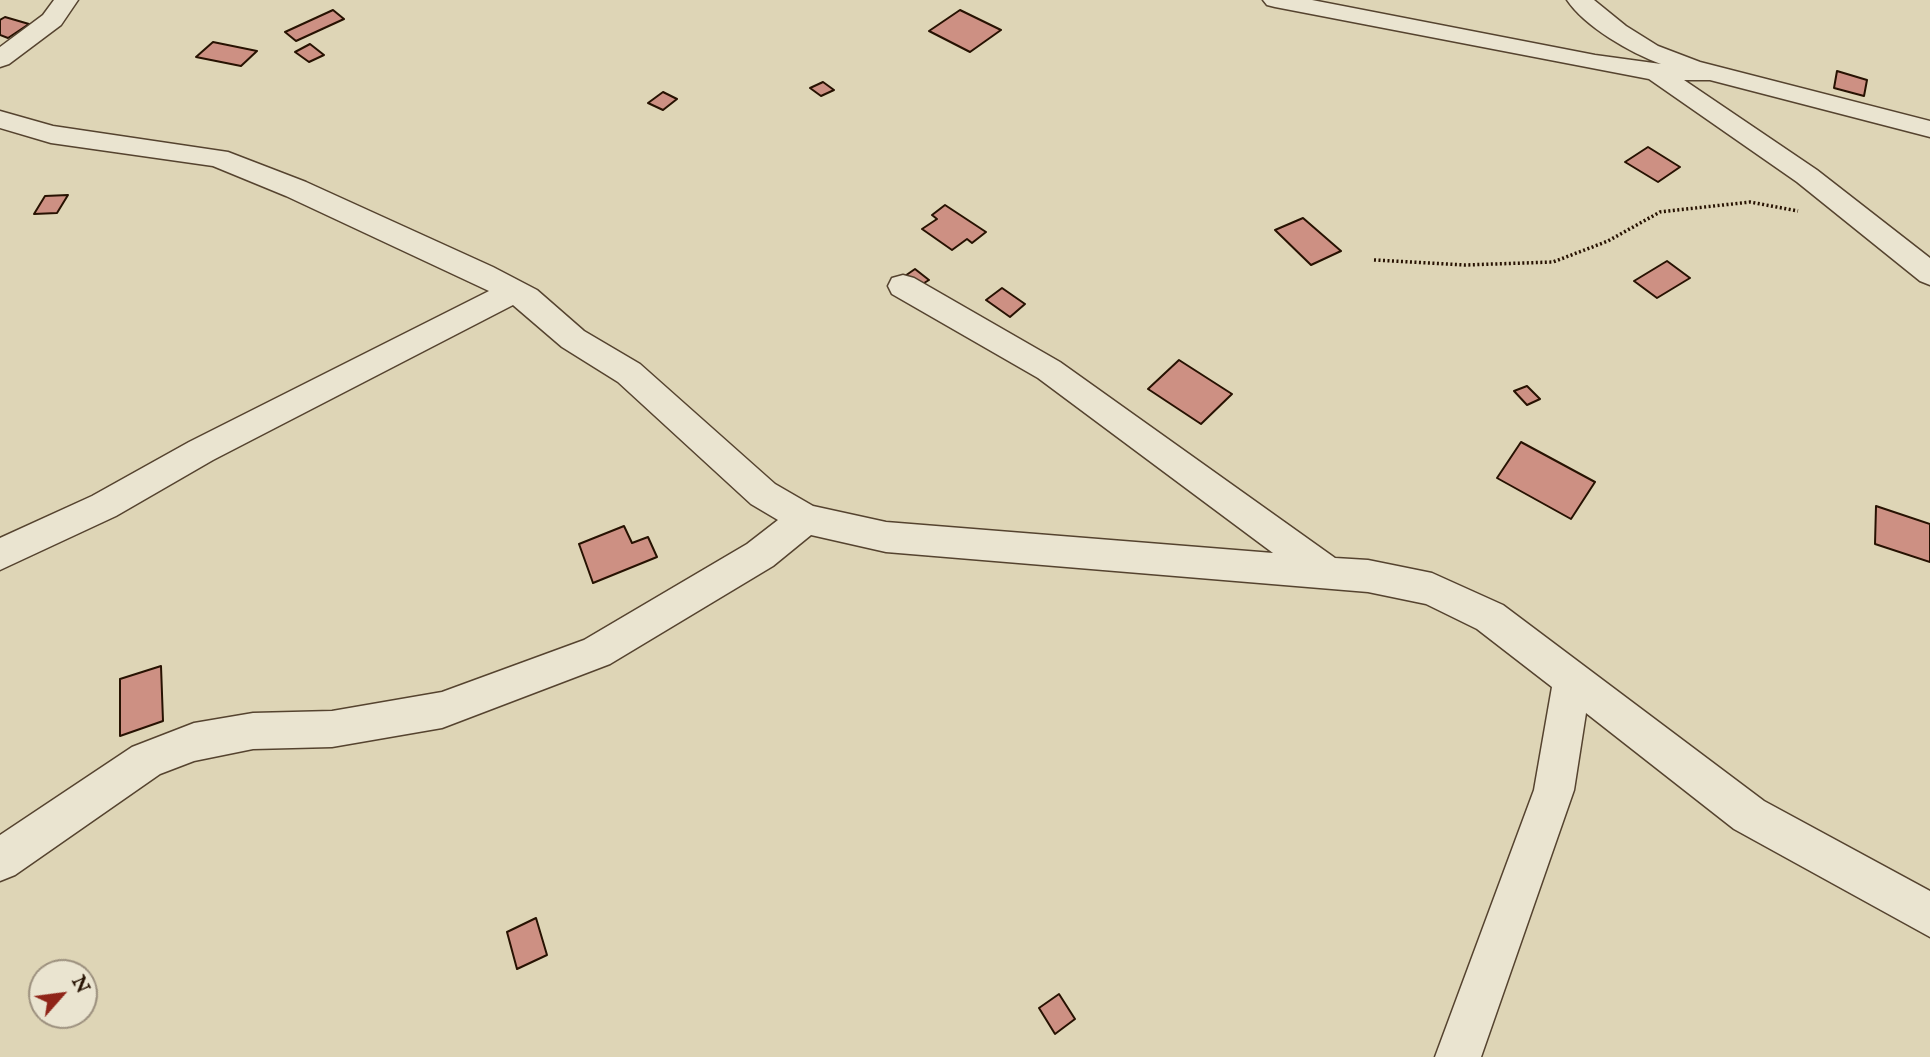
<!DOCTYPE html>
<html>
<head>
<meta charset="utf-8">
<style>
	body { margin:0 }
	#map { position:relative; width:1930px; height:1057px; overflow:hidden; background:#ded5b6; font-family:"IM FELL English",serif }
	canvas { display:block }
	.north { position:absolute; left:28px; top:959px; width:70px; height:70px; box-sizing:border-box; background:#eae4d0; border:2px solid #9c907e; border-radius:50%; rotate:62deg; font-size:19px; font-weight:700; line-height:28px; text-align:center; color:#271202 }
	.north::after { content:''; display:block; margin:auto; width:24px; height:32px; background:#8f2418; clip-path:polygon(50% 0,100% 100%,50% 72%,0 100%) }
</style>
</head>
<body>
<div id="map">
<canvas width="1930" height="1057"></canvas>
<div class="north">N</div>
</div>
<script>
const c = document.querySelector('canvas').getContext('2d');
c.lineJoin = 'round';
function fill(path, color) { c.fillStyle = color; c.fill(path, 'evenodd'); }
function strokePath(path, color, width, dash) { c.strokeStyle = color; c.lineWidth = width; c.lineCap = dash ? 'butt' : 'round'; c.setLineDash(dash || []); c.stroke(path); }
const building = new Path2D(`
	M333,10L344,19L296,41L285,32Z
	M960,10L1001,30L970,52L929,31Z
	M5,17L29,24L8,38L0,35V20Z
	M213,42L257,51L241,66L196,57Z
	M310,44L324,55L309,62L295,52Z
	M1837,71L1867,80L1864,96L1834,88Z
	M823,82L834,90L821,96L810,88Z
	M663,92L677,99L663,110L648,103Z
	M1648,147L1680,167L1658,182L1625,162Z
	M68,195L57,213L34,214L45,196Z
	M945,205L986,232L972,243L967,239L952,250L922,229L937,219L932,215Z
	M1303,218L1341,251L1311,265L1275,230Z
	M1667,261L1690,278L1657,298L1634,281Z
	M915,269L929,280L916,288L902,278Z
	M1002,288L1025,304L1010,317L986,300Z
	M1179,360L1232,394L1201,424L1148,389Z
	M1527,386L1540,399L1527,405L1514,391Z
	M1521,442L1595,482L1571,519L1497,478Z
	M1876,506L1930,524V562L1875,544Z
	M624,526L632,543L648,537L657,557L593,583L579,544Z
	M161,666L163,721L120,736V679Z
	M536,918L547,955L517,969L507,932Z
	M1059,994L1075,1019L1055,1034L1039,1008Z`);
const path = new Path2D(`
	M1374,260L1465,265L1553,262L1608,241L1660,212L1750,202L1798,211`);
const street = new Path2D(`
	M54,0H78L61,25L9,64L0,67V47L43,15Z
	M1263,0H1312L1595,55L1661,64C1631,53 1585,27 1567,0H1594L1626,26L1658,46L1700,62L1930,121V137L1710,80H1684L1817,170L1930,258V285L1920,281L1797,182L1649,79L1275,7L1267,5Z
	M0,111L53,126L228,152L306,182L493,267L537,290L584,331L640,364L775,484L813,506L886,522L1273,553L1038,378L892,294L888,286L892,278L903,275L914,278L1060,362L1335,558L1368,560L1432,573L1503,605L1764,801L1930,891V937L1734,829L1586,713L1574,790L1481,1057H1435L1534,790L1552,687L1477,629L1426,604L1368,592L886,552L811,535L773,566L610,664L442,728L332,747L253,749L194,761L160,774L15,875L0,881V835L132,747L194,723L253,713L332,711L442,692L584,640L747,544L778,520L751,504L618,382L562,347L513,305L213,460L116,516L0,570V538L92,496L189,442L489,291L286,196L213,166L51,143L0,128Z`);
fill(building, '#cd9083');
strokePath(building, '#271202', 2);
strokePath(street, '#55432f', 3);
strokePath(path, '#271202', 3.5, [2, 2.5]);
fill(street, '#eae4d0');
</script>
</body>
</html>
